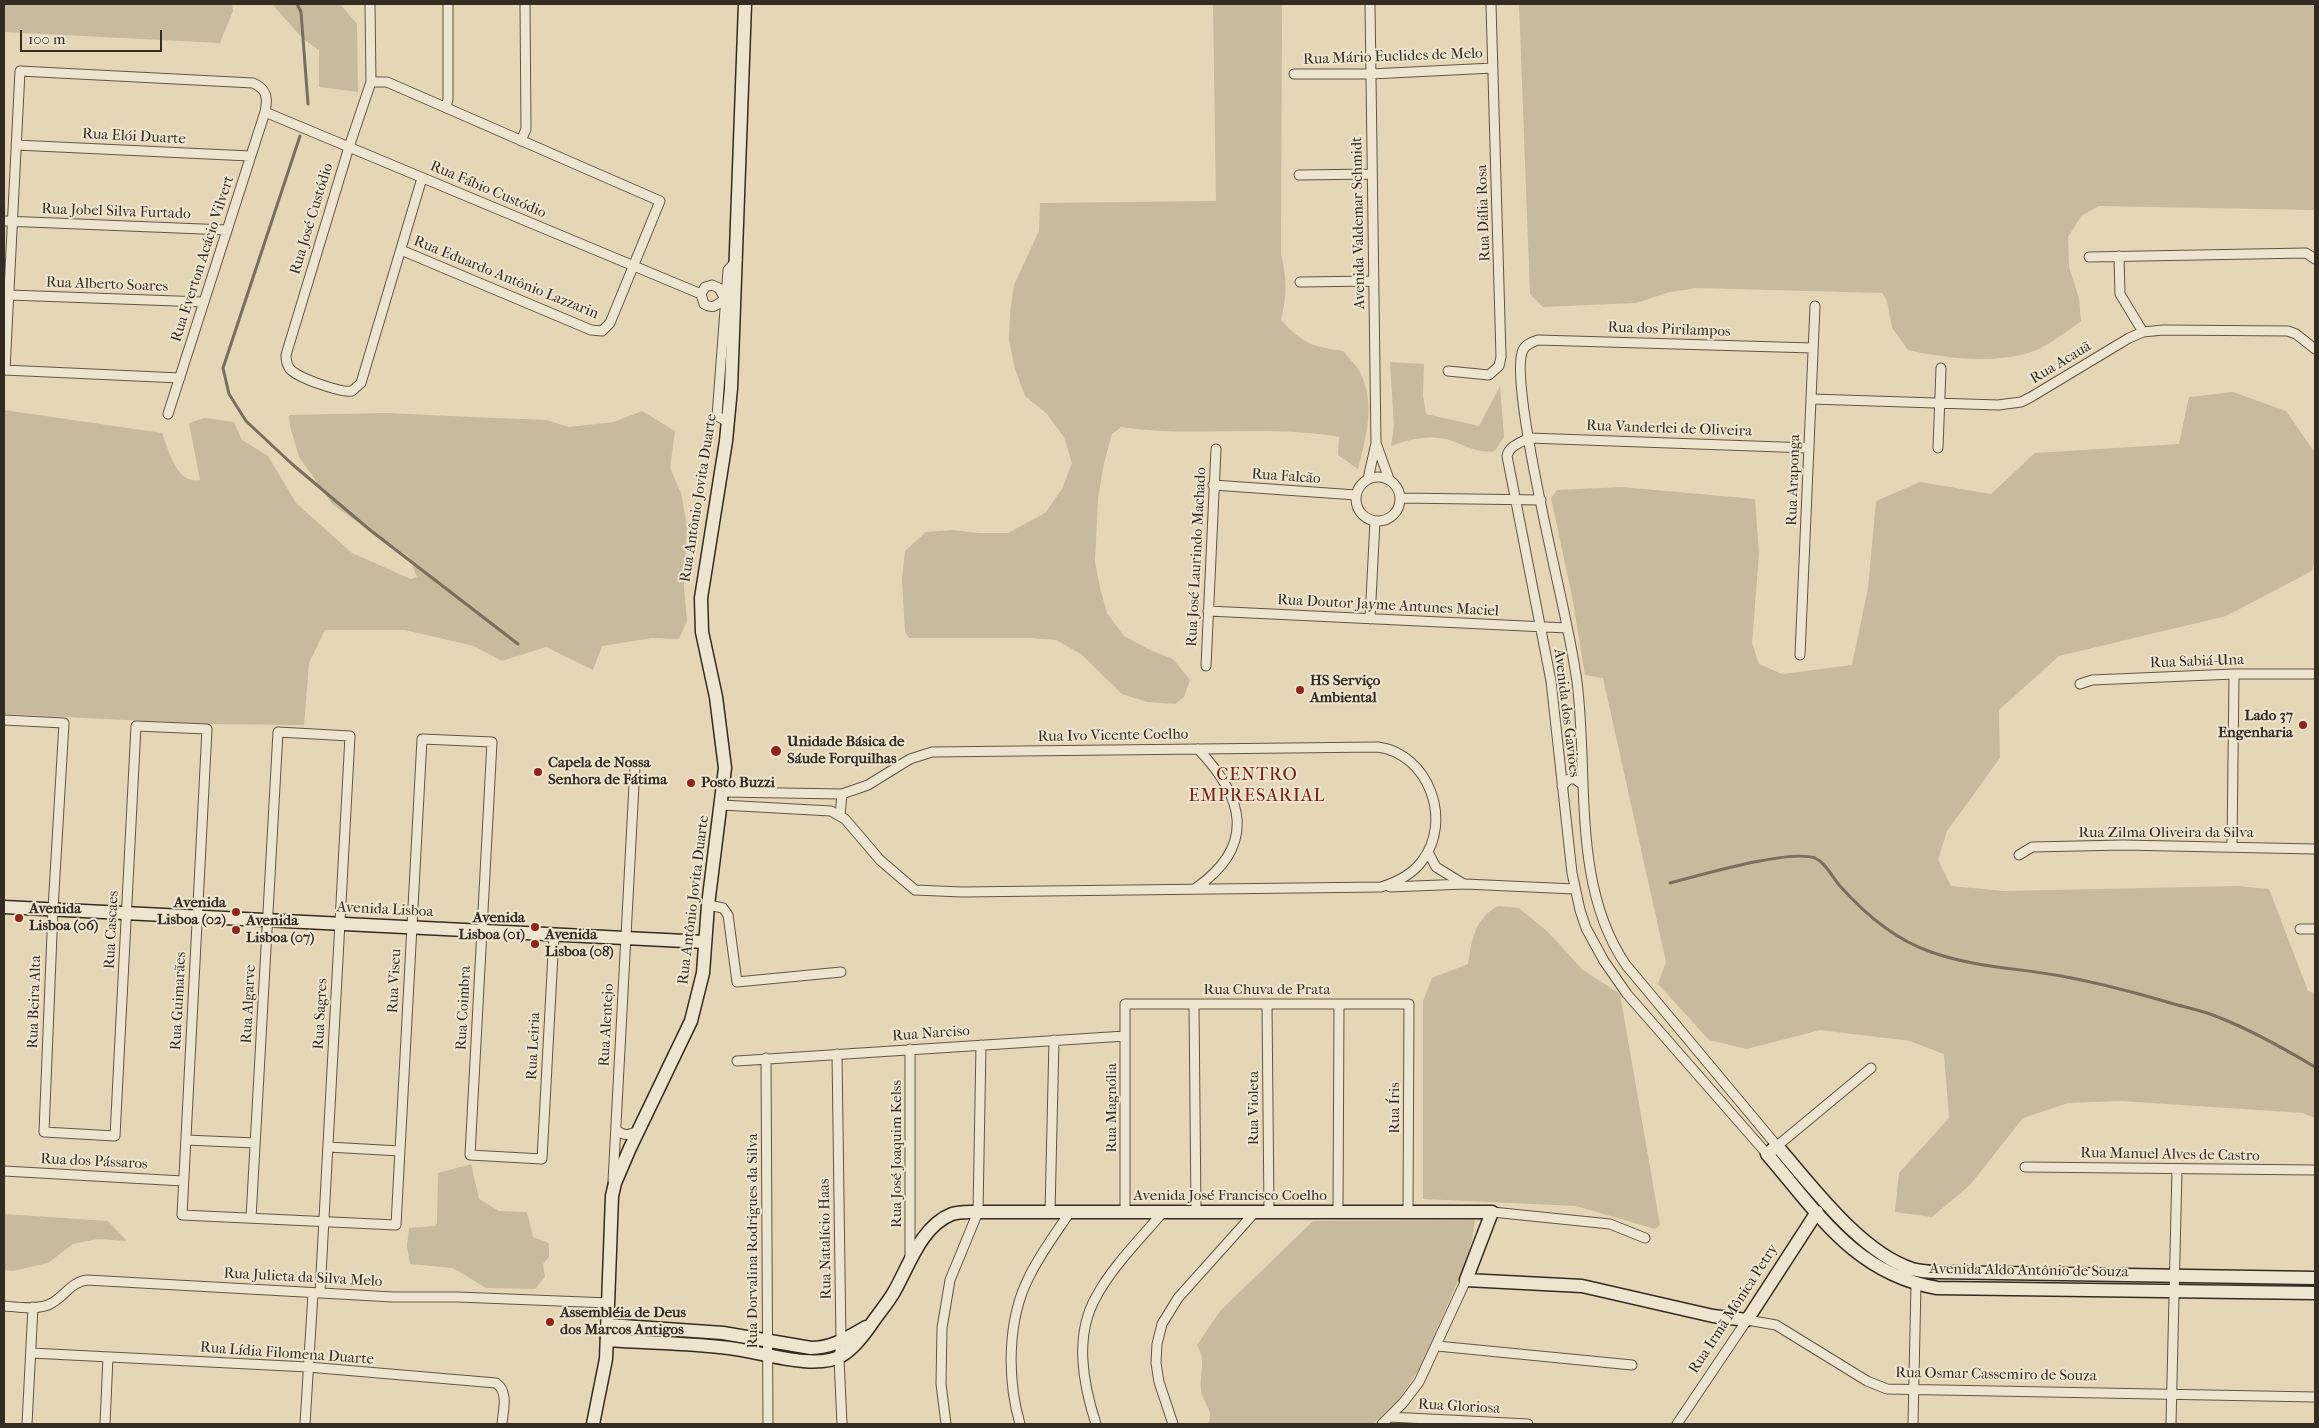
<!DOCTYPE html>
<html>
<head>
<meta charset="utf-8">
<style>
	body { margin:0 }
	#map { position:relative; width:2319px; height:1428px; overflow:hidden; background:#e5d7b6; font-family:"IM FELL French Canon",serif }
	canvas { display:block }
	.frame { position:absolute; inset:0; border:5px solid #342b22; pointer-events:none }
	.scale { position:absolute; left:20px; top:30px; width:142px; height:22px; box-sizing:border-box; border:2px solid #342b22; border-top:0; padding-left:6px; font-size:15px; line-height:18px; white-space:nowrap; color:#342b22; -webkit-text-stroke:4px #eee5d0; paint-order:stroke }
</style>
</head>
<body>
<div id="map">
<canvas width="2319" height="1428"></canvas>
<div class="frame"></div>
<div class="scale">100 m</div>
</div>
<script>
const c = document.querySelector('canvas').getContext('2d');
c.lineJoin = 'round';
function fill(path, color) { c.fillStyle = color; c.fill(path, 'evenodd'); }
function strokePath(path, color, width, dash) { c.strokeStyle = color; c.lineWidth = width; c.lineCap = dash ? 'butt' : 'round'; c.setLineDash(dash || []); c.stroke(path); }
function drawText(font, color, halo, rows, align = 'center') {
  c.font = font + ' "IM FELL French Canon",serif'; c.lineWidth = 4; c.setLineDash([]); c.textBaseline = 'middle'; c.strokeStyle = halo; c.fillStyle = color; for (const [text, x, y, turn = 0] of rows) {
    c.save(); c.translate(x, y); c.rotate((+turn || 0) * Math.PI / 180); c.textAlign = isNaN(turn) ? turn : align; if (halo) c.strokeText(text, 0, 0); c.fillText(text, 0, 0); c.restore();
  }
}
const green = new Path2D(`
	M4,4H232L233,11L220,43L4,32Z
	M272,4H340L357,24L358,92L319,87V50L303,39Z
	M1213,4H1282L1281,254C1287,279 1287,295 1281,320C1302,343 1313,347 1343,351C1348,357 1356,365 1360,372C1376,404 1366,437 1358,469L1338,455L1339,437C1267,424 1193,438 1121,427L1112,434L1104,463L1098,498L1095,562L1100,588L1107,613L1124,636L1148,649L1173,659L1190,680L1184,697L1175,704L1147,702L1122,694L1081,654L1056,640L1030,638H909L905,632L902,578L905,551L926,532L953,530L979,533H1008L1045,513L1062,489L1072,463L1064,437L1047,414L1025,396L1015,369L1009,340L1010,313L1014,285L1039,231L1040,203L1216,201Z
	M1519,4H2315V210L2099,206L2081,216L2068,237L2069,267L2079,298L2081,321C2065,333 2047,347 2028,353C1992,364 1943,358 1908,350L1892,328L1887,301L1882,293L1697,288L1670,292L1636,303L1543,307L1530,294Z
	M1390,362L1424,364L1423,396L1426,414L1479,426L1500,386L1504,437L1495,451C1476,454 1464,444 1446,439C1426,435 1409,439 1391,446L1394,426Z
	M2233,392L2286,411L2315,453V558L2312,571L2226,616L2059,656L1999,710L2000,758L1947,831L1938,860L1951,886L2004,891L2238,886L2269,889L2308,991L2315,993V1118L2303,1113L2121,1101L2068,1103L2023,1118L1970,1185L1932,1217L1895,1212L1899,1173L1949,1118L1944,1054L1910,1041L1820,1030L1747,1049L1709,1040L1658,984L1666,962L1603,678L1585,675L1572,596L1551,498L1557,490L1622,487L1755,499L1759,554L1752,643L1759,664L1782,674L1852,665L1868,588L1876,501L1920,482L1991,494L2035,453L2179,444L2189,397Z
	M4,410L162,433C169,451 176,484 200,480L189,423L205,418L234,422L242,440L268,456L296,503L352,553L411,579L417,577L409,557L333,505L299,457L290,426L289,415L387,413L472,417L546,420L569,427L614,422L642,411L675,431L670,468L681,493L687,526L684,587L687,621L679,639L652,638L602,646L593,670L546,647L502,661L474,646L405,630H325L309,663L304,725L207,724L4,714Z
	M1498,906L1519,908L1548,932L1583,970L1620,994L1660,1225L1655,1229L1576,1206L1423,1199V1001L1432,978L1468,964C1472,940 1474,919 1498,906Z
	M471,1164L479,1199L499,1211L527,1212L533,1237L549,1243V1257L543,1264L545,1277L535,1289L486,1288L453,1268L410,1264L407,1246L409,1228L435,1226L437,1223L438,1173Z
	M4,1214L108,1221L127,1241L98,1239L73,1244L48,1263L13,1271L4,1270Z
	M1475,1220L1472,1241L1460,1276L1420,1368L1399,1399L1373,1424H1208C1215,1410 1203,1404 1201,1391C1199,1372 1207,1363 1197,1345L1220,1311L1313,1221Z`);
const stream = new Path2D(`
	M297,4L301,12L308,104
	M300,136L223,368L229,394L246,421L292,464L370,530L518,644
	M1670,883C1701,875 1788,849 1815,858C1826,863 1832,877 1840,886C1864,913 1896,940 1931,952C1973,967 2017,968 2061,976C2099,983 2137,993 2174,1004C2189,1008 2204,1011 2218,1017C2251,1030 2285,1049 2315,1067`);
const street = new Path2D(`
	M370,4L371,82L349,147L286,355C286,360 287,365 290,369C298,378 341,393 352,391L361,383L422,178
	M1294,74H1371L1493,68
	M371,82H387L660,201L610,323L602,331L591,330L401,250
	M446,108L448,99V4
	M265,112L701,294
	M521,141L526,129L525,4
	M16,145L250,156
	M1299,175L1372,174
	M4,221L227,230
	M2119,256L2120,294L2143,332
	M2089,257L2306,253L2315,259
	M1300,282L1374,281
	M712,285L719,288L725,299C718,304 713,310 704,304L701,294L705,287Z
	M9,295L204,302
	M1813,348L1538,340C1532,342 1526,344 1523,350C1511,374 1544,519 1551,552C1560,595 1571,638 1577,682C1589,775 1571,885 1626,965L1777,1146L1871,1068
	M4,370L180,378
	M5,370L20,71L253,83C267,89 268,98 265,112L168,414
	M1448,371L1489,375L1499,366L1501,357L1491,4
	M1811,399L1998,405L2021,402L2031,397L2129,338L2143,332L2163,330L2288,331L2296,334L2315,349
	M728,422L717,416L728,270L737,260
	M1376,443L1389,479
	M1938,448L1941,368
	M1356 499a22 22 0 1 1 44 0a22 22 0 1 1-44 0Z
	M1368,479L1376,443L1370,4
	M1213,485L1356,495
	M1401,498L1541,500
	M1208,611L1567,628
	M1370,619L1375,521
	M1800,655L1815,306
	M1206,666L1216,449
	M2080,684L2092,680L2234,674H2315
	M4,720L64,723L53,909L44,1132L115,1136L136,726L207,729L182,1215L396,1225L422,739L492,742L470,1155L542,1159L554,935
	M1562,786L1569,779H1575L1583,785
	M722,805L831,811L845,819L880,860L915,890L962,892L1381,887C1397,882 1412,875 1422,861C1453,821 1429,754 1378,747L932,752L910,759L868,785L842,794L723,792
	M840,815L842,794
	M2232,847L2234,674
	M1428,852L1436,867L1462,883
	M2019,855L2032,847L2123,845L2315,849
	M1390,887L1465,884L1574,889
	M1196,888C1257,845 1244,797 1198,749
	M708,905L723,908L728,915L737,982L841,972
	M2300,929H2315
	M1194,1004L1196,1212
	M1267,1004L1269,1212
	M910,1049V1257
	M837,1054L841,1343L839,1359L842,1424
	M766,1058L768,1424
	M737,1061L1125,1036
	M616,1129C623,1137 629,1135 638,1131
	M186,1140L255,1143
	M328,1147L400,1151
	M1767,1154L1627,994L1604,961L1586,928L1580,910L1572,873L1551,681L1507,456C1509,446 1520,443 1529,438L1809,448
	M2025,1167L2315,1170
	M4,1171L183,1181
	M613,1181L635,766
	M1050,1212L1054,1040
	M1125,1212V1004H1409L1408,1212
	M1338,1212L1339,1004
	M1492,1212L1610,1224L1645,1238
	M251,1218L278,732L350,736L320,1293
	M4,1306C17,1307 35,1310 48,1305C63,1299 70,1282 87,1280L393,1297H458L609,1303
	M1437,1346L1632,1365
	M31,1353L308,1367L496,1383C509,1392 503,1410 502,1424
	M1389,1417L1528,1424
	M27,1424L33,1307
	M105,1424L108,1357
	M305,1424L313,1293
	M946,1424L941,1384L942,1328L950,1280L978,1212L981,1045
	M1020,1424C1007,1379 1007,1320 1029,1277C1040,1254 1056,1233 1070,1212
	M1096,1424C1083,1384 1074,1336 1096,1297C1112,1267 1141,1238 1163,1212
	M1173,1424L1159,1382L1156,1363L1157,1344L1162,1324L1178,1298L1255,1212
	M1382,1424L1403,1403L1419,1382L1466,1280
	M1677,1424L1747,1320L1776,1325L1867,1381L1887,1389L2315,1397
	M1913,1424L1916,1284
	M2171,1424L2177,1169`);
const secondary = new Path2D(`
	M4,907L705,942
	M2315,1278L1938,1272C1929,1272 1920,1271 1912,1269C1860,1252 1812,1186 1777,1146L1767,1154C1818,1213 1854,1273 1937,1288L2315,1293
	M608,1325L723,1333L811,1348C833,1348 848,1337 866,1327
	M607,1340C648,1343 689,1343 729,1348C758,1351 814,1371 841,1356C853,1349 862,1337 870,1326C878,1314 887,1304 894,1292C909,1266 921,1226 952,1214C960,1211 970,1212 978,1212H1492L1466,1280L1582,1286L1713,1316L1747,1320L1817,1212
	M593,1424L606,1359L612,1196L615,1183L630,1148L691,1021L703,973L708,905L725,768L716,697L702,632L701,598L726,441L731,388L745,4`);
const markers = [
	[1300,690,5,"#8f2418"],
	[2303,725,5,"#8f2418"],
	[776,751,6,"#8f2418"],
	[538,772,5,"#8f2418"],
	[691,783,5,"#8f2418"],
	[236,912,5,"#8f2418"],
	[19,918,5,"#8f2418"],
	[535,927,5,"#8f2418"],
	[236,930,5,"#8f2418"],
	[535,944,5,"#8f2418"],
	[550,1322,5,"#8f2418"]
];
const streetNames = [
	["Rua Mário Euclides de Melo",1393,57,-2],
	["Rua Elói Duarte",134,137,3],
	["Rua Fábio Custódio",488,190,23],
	["Rua Jobel Silva Furtado",116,212,2],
	["Rua Dália Rosa",1484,213,-92],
	["Rua José Custódio",312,219,-73],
	["Avenida Valdemar Schmidt",1359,223,-91],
	["Rua Everton Acácio Vilvert",203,259,-72],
	["Rua Eduardo Antônio Lazzarin",506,278,22],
	["Rua Alberto Soares",107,285,2],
	["Rua dos Pirilampos",1669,330,2],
	["Rua Acauã",2061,363,-31],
	["Rua Vanderlei de Oliveira",1669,429,2],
	["Rua Falcão",1286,477,4],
	["Rua Araponga",1794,480,-88],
	["Rua Antônio Jovita Duarte",699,498,-81],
	["Rua José Laurindo Machado",1197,557,-87],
	["Rua Doutor Jayme Antunes Maciel",1388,606,3],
	["Rua Sabiá-Una",2197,662,-2],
	["Avenida dos Gaviões",1566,713,83],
	["Rua Ivo Vicente Coelho",1113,736,-1],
	["Rua Zilma Oliveira da Silva",2166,833],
	["Rua Antônio Jovita Duarte",694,900,-83],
	["Avenida Lisboa",385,910,3],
	["Rua Cascaes",112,930,-87],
	["Rua Viseu",395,981,-87],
	["Rua Chuva de Prata",1267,990],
	["Rua Guimarães",179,1001,-87],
	["Rua Beira Alta",35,1002,-88],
	["Rua Algarve",249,1004,-87],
	["Rua Coimbra",464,1008,-87],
	["Rua Sagres",321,1014,-87],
	["Rua Alentejo",607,1025,-87],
	["Rua Narciso",931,1034,-4],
	["Rua Leiria",534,1046,-87],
	["Rua Magnólia",1112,1108,-90],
	["Rua Violeta",1254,1108,-90],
	["Rua Íris",1395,1108,-90],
	["Rua José Joaquim Kelss",897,1154,-90],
	["Rua Manuel Alves de Castro",2170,1155,1],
	["Rua dos Pássaros",94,1162,3],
	["Avenida José Francisco Coelho",1230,1196],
	["Rua Natalício Haas",826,1239,-91],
	["Rua Dorvalina Rodrigues da Silva",753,1241,-90],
	["Avenida Aldo Antônio de Souza",2029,1271,1],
	["Rua Julieta da Silva Melo",303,1278,3],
	["Rua Irmã Mônica Petry",1734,1309,-57],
	["Rua Lídia Filomena Duarte",287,1354,4],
	["Rua Osmar Cassemiro de Souza",1996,1375,1],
	["Rua Gloriosa",1459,1407,3]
];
const poiNames = [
	["HS Serviço",1310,681],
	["Ambiental",1310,698],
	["Lado 37",2293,716,"right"],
	["Engenharia",2293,733,"right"],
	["Unidade Básica de",787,742],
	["Sáude Forquilhas",787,759],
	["Capela de Nossa",548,763],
	["Senhora de Fátima",548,780],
	["Posto Buzzi",701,783],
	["Avenida",226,903,"right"],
	["Lisboa (02)",226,920,"right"],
	["Avenida",29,909],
	["Lisboa (06)",29,926],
	["Avenida",525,918,"right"],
	["Lisboa (01)",525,935,"right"],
	["Avenida",246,921],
	["Lisboa (07)",246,938],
	["Avenida",545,935],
	["Lisboa (08)",545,952],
	["Assembléia de Deus",560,1313],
	["dos Marcos Antigos",560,1330]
];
const quarterNames = [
	["CENTRO",1257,776],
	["EMPRESARIAL",1257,797]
];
fill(green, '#c7ba9d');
strokePath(stream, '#7a6f5d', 3);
strokePath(street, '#605647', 11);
strokePath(secondary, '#342b22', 15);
strokePath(street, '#eee5d0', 9);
strokePath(secondary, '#eee5d0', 12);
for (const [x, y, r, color] of markers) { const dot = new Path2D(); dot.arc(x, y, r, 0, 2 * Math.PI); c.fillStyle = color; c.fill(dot); strokePath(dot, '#eee5d0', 2); }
drawText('15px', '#342b22', '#eee5d0', streetNames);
drawText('bold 15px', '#342b22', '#eee5d0', poiNames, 'left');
c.letterSpacing = '1px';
drawText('18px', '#7a1f14', '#eee5d0', quarterNames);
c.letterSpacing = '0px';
</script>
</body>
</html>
